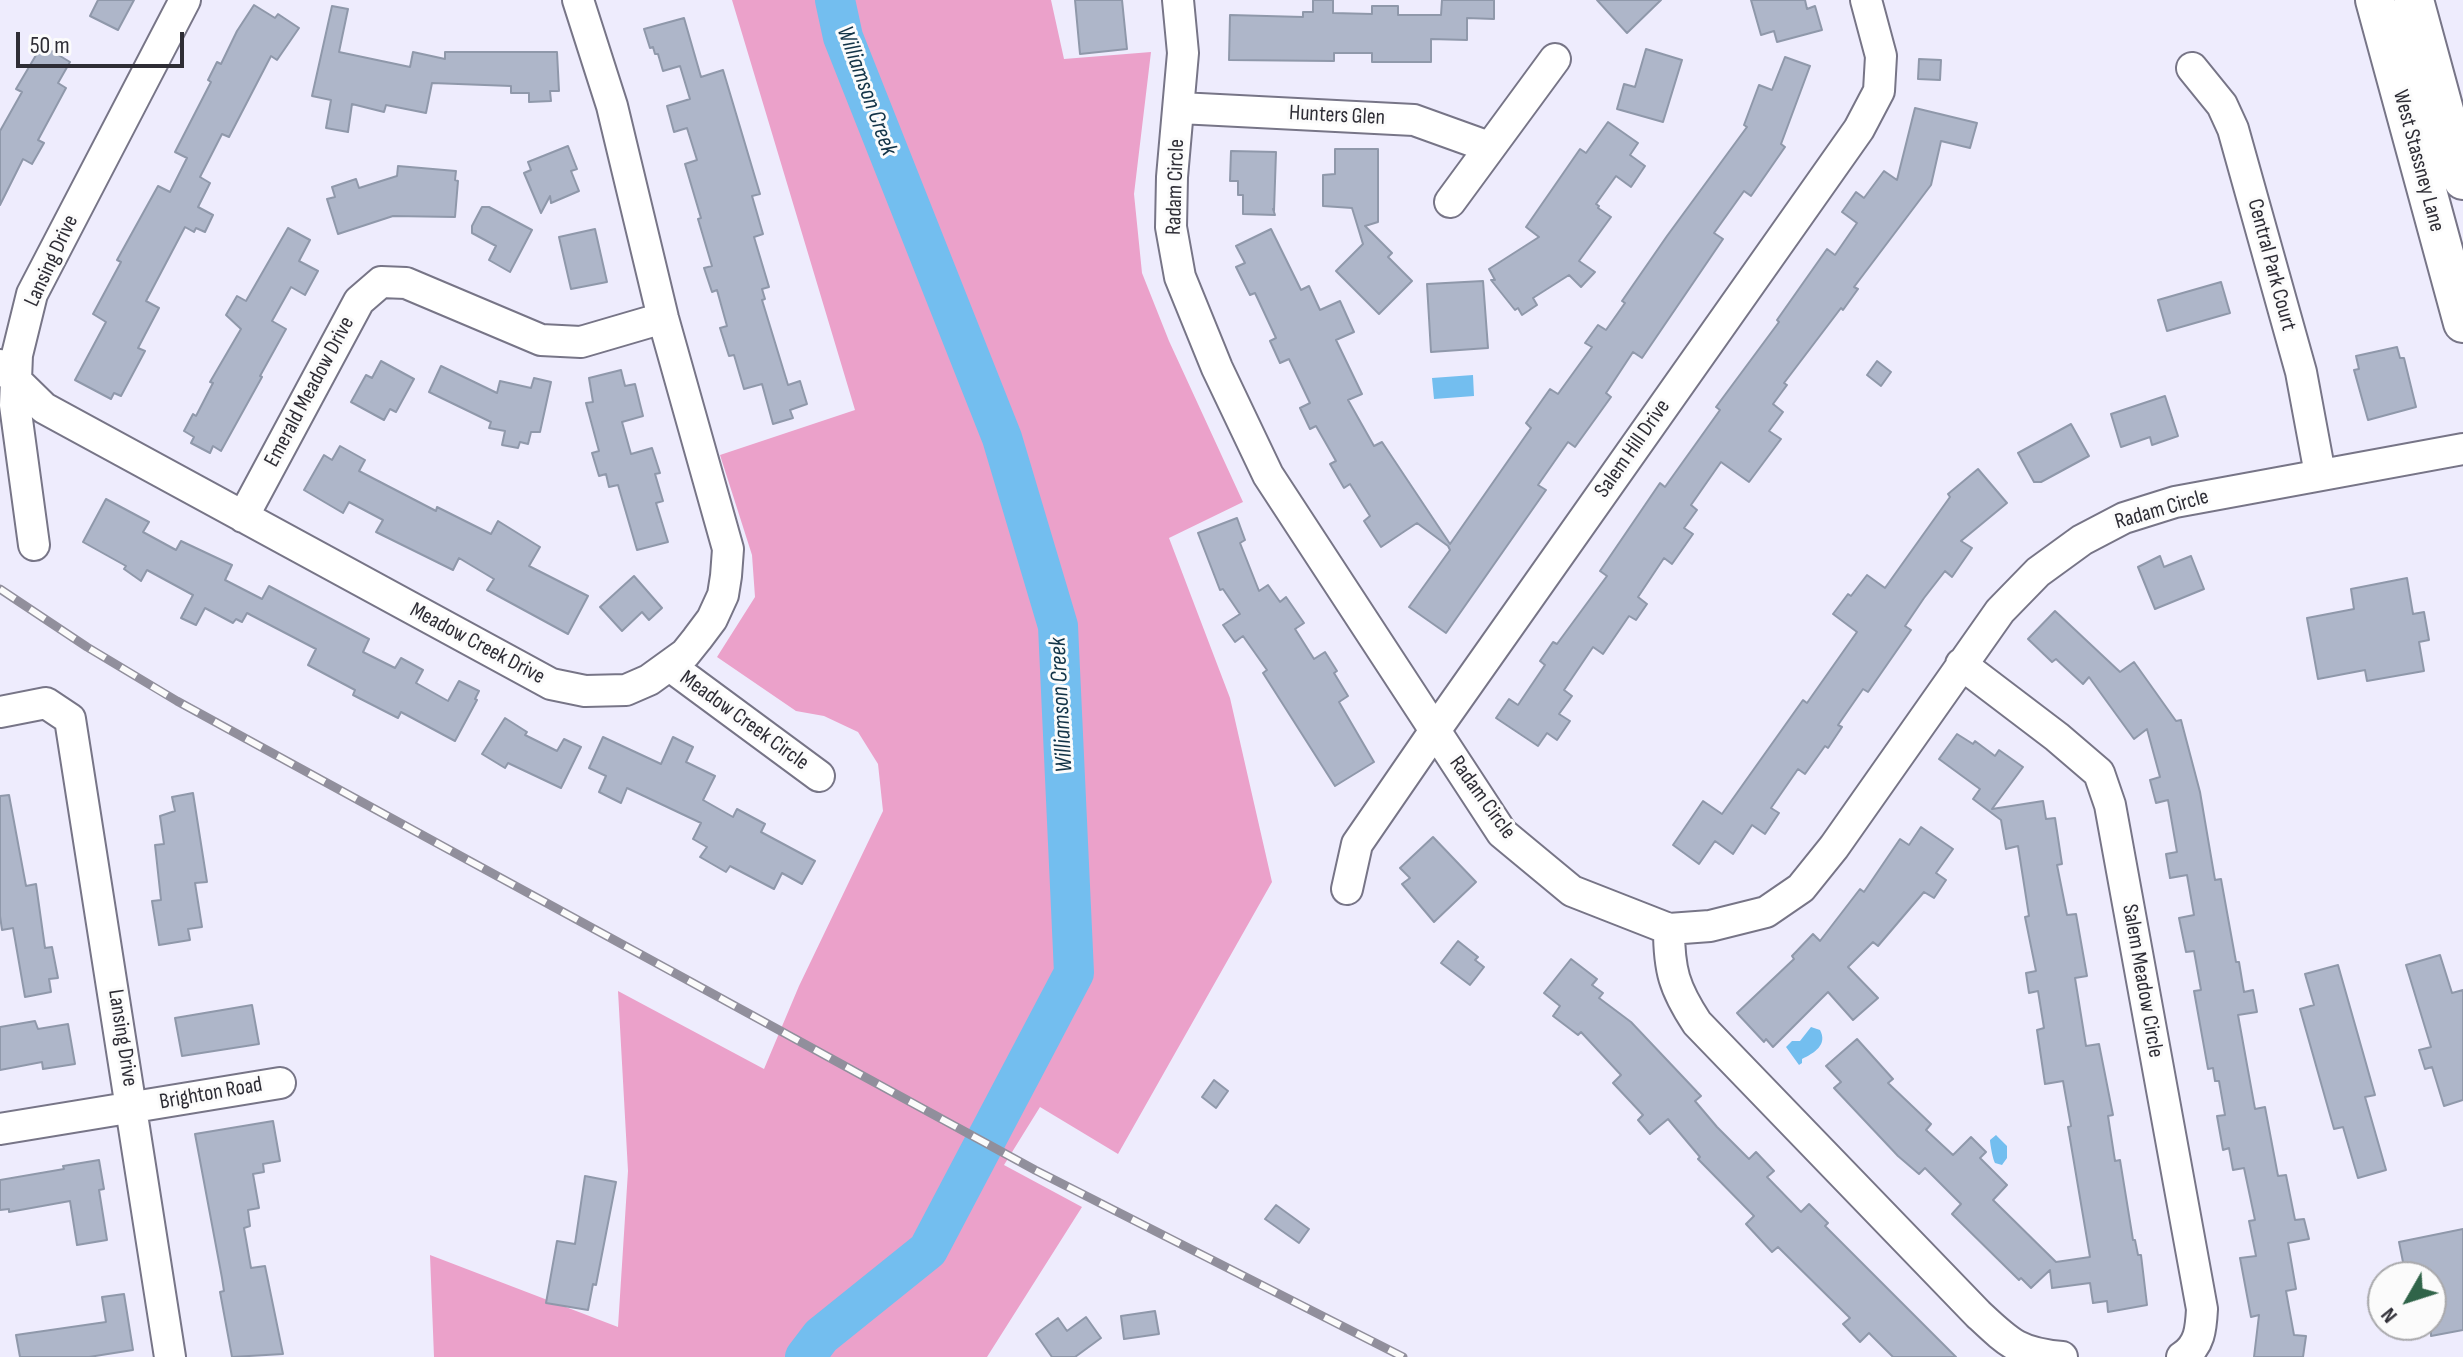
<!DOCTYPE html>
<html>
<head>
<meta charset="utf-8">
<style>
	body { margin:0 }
	#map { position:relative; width:2463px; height:1357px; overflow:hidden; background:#eeecfd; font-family:"Sofia Sans Condensed",sans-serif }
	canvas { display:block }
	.north { position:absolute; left:2367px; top:1261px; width:80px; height:80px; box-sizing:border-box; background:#fbfbfb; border:2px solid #a9a9ac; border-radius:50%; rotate:231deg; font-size:22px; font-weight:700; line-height:32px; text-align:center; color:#2e2d35 }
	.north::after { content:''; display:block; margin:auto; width:28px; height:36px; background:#306449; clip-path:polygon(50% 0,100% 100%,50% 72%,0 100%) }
	.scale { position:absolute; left:16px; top:32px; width:168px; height:36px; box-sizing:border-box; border:4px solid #2e2d35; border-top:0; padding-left:10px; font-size:24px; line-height:28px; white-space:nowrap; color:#2e2d35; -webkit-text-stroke:6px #fbfbfb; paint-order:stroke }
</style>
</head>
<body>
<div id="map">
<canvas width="2463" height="1357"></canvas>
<div class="north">N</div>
<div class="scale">50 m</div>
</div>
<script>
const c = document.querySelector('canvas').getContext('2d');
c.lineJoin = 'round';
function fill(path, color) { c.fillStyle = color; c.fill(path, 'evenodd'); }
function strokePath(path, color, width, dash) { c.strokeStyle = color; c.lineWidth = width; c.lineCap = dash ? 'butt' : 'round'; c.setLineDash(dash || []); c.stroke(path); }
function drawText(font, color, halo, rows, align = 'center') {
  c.font = font + ' "Sofia Sans Condensed",sans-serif'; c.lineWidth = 6; c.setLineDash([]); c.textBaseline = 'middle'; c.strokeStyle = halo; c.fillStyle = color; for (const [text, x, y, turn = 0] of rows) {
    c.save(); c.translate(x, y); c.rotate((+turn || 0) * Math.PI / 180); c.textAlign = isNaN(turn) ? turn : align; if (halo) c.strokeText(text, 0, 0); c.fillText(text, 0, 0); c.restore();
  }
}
const forest = new Path2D(`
	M732,0H1051L1064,59L1151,52L1134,194L1142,273L1169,341L1243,502L1169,538L1230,698L1272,882L1118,1154L1040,1107L1004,1165L1082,1207L987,1357H434L430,1255L618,1327L628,1171L618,991L764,1069L799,986L883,811L878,764L858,732L824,716L796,711L717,657L755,597L752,555L720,455L855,410Z`);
const water = new Path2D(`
	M1473,375L1474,396L1434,399L1432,378Z
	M1811,1027L1820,1030C1828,1045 1814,1053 1802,1059V1063L1799,1065L1786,1047L1792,1041H1800Z
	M1996,1135L2007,1146V1158L2002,1165L1995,1163C1993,1160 1990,1144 1990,1140Z`);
const river = new Path2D(`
	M805,1357L821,1336L928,1250L1074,973L1058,626L1002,438L843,37L835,0`);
const building = new Path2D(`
	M98,0H134L118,30L90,16Z
	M1075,0H1122L1127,49L1080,54Z
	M1313,0H1333V13L1372,14V6H1398V15H1441L1442,0H1494V19L1467,18V40L1431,39V62H1372V53H1334V61L1229,60L1230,15L1303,17V12H1313Z
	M1597,0H1661L1627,33Z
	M1751,0H1805L1807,9L1815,6L1822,30L1777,42L1774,31L1761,35Z
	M254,5L275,18L278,14L299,28L277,60L271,56L229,137L222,134L200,177L210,183L198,207L213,215L205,232L196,228L194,232L185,227L146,301L159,308L138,348L145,351L121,396L114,393L111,399L75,380L106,322L93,314L121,262L117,260L158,186L170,192L187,158L175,152L211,82L208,80L217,62L221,64L237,31Z
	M332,6L348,9L339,52L410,67L413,52L445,59V52H557L559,91H550L551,101L529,102V93H511V86L432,83L426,113L386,105L384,112L352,104L348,132L326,128L331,100L312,96Z
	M684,18L701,77L723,70L760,194L752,196L763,234L754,237L769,287L762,289L765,299L762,300L788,385L800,381L807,404L790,410L793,418L773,424L762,384L744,389L734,355L729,356L720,328L727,326L717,290L712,292L704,268L712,266L698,219L701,218L685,164L697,160L687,128L674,132L667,106L690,99L680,66L663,71L658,54H655L653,47L650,48L644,29Z
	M42,45L70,62L58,83L66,88L38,140L44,143L32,164L23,159L0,205V131L22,92L16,89Z
	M1646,49L1682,60L1663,122L1617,109L1624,84L1635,87Z
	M1785,57L1810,66L1781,144L1785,147L1751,196L1744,191L1714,233L1723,239L1642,358L1633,352L1606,393L1611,397L1575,447L1568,442L1538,485L1546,490L1446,633L1409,607L1450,550L1448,546L1417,523L1381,547L1364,521L1370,516L1350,484L1344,488L1330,464L1336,461L1316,426L1310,429L1300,408L1310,403L1289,359L1280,363L1270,341L1276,338L1255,293L1250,295L1236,267L1245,263L1236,246L1271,229L1301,290L1309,286L1320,310L1340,301L1354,332L1336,340L1362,394L1348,400L1374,446L1382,442L1450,544L1531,428L1526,423L1550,389L1558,394L1592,347L1585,343L1598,325L1606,330L1625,303L1622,301L1667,236L1747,127L1744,125L1759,85L1772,90Z
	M1919,59L1941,60L1940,80L1918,79Z
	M1915,108L1977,123L1970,148L1941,141L1931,185L1854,287L1858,289L1843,310L1841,308L1784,383L1787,385L1773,404L1783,412L1769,431L1781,439L1749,482L1721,462L1691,505L1697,510L1684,528L1693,534L1672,564L1664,558L1638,597L1647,604L1636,620L1629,616L1603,654L1593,647L1564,690L1572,696L1559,714L1570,721L1557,740L1547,733L1538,746L1496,718L1509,699L1518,705L1545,665L1540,661L1553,642L1557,644L1607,576L1600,571L1660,483L1665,487L1720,410L1716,407L1779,322L1777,320L1827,249L1835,255L1857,223L1842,212L1856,192L1864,198L1884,171L1897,180Z
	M1608,122L1638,143L1630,155L1645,166L1631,187L1616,176L1596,204L1599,206L1598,208L1611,217L1579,261L1595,272L1581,287L1569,275L1533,298L1537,305L1522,315L1518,308L1515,310L1491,280H1495L1489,269L1539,237L1526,227L1580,149L1586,153Z
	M568,146L577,169L571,171L579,191L551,203L550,196L541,213L524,173L531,170L528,162Z
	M1335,149H1378V222L1365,226L1392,253L1388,257L1412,281L1379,314L1336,271L1363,244L1352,208L1323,206V175L1335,174Z
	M1231,151L1276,152L1274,211L1273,209L1275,215L1243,214V195H1238V181H1230Z
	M398,166L456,171L455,180L458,181L455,217L393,216L338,234L327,199L335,197L332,187L356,179L359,188L397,176Z
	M482,207H489L532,230L510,272L489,260L496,246L472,233V226Z
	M288,228L310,240L299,261L318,271L305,295L291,287L272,321L286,329L260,376L262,377L221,451L213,446L210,453L191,443L194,437L184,431L193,414L196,416L213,383L210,382L241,329L226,315L237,296L246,301Z
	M595,229L607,282L571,289L559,237Z
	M1483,281L1488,348L1431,352L1427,284Z
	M2221,282L2230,313L2167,331L2158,300Z
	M2397,347L2400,358H2404L2416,407L2368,420L2354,370L2359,369L2356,356Z
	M381,361L414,379L396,412L390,409L384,420L351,402L366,375L372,378Z
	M1877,361L1891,372L1881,386L1867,375Z
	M441,366L497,393L500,381L531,388L534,378L551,382L540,432H531L528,444L520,442L518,448L502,445L505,431L489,428L491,422L429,392Z
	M621,370L625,386L635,384L643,416L622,422L631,454L652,448L660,473L655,474L663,501L656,503L668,542L637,550L618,485L609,487L606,474L599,476L592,453L599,451L586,403L593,402L589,378Z
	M2165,396L2178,436L2152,445L2150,437L2121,447L2111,414Z
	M2071,424L2089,456L2041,482H2034L2018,453Z
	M340,446L365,460L359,471L436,511L437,507L491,534L498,521L540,547L529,566L588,596L568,634L487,590L494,579L459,558L453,570L376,532L383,520L349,502L343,513L304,490L324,455L332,460Z
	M1978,469L2007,503L1961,541L1972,548L1952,577L1945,571L1924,598L1905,626L1911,630L1868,692L1863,689L1838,725L1842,727L1828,748L1825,746L1805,774L1798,769L1771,808L1779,813L1765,834L1752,825L1733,854L1715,841L1699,864L1673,845L1703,801L1722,814L1803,700L1807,703L1857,632L1833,614L1848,594L1851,596L1867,575L1885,588L1950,497L1948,494Z
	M106,499L149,522L143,532L176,550L181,541L232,565L225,580L262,599L269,586L369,639L363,652L395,668L401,658L423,670L416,683L448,701L459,681L479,691L475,699L477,700L455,741L401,712L398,718L353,695L355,690L308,665L316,649L247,613L242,622L236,619L233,623L205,608L196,625L181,618L193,595L147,570L141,581L124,569L126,566L83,542Z
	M1237,518L1245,540L1240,543L1259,591L1268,585L1280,602L1286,597L1304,623L1295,629L1314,659L1325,652L1337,671L1334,673L1348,696L1339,702L1374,762L1335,786L1263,673L1267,670L1243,636L1235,642L1223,625L1240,614L1223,589L1220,590L1198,533Z
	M2160,556L2164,567L2191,556L2204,589L2155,609L2138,567Z
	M634,576L662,608L649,620L642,612L622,631L600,607Z
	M2407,578L2413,614L2424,612L2429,640L2419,642L2424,671L2367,681L2365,670L2318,679L2307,618L2354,609L2351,589Z
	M2055,611L2120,672L2134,662L2176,721L2181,720L2200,792L2215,880L2221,879L2236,962H2239L2244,992L2253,990L2257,1012L2238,1015L2255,1109L2265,1107L2278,1176L2286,1175L2295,1220L2304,1219L2309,1239L2288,1243L2296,1289L2286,1291L2294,1335L2306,1336L2303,1357H2254L2259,1315L2251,1317L2240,1258L2256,1256L2249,1221L2255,1220L2244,1168L2233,1170L2229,1148L2223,1150L2217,1116L2225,1115L2219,1081H2215L2213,1068L2208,1069L2194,991L2201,990L2194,951L2186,952L2179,918L2194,915L2187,875L2170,878L2166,854L2177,852L2168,800L2156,803L2150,780L2160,777L2147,729L2134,739L2089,677L2083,684L2056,659L2052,662L2028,639Z
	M505,718L527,732L525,735L557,751L564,739L581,747L561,788L508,763L505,768L482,754Z
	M1957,734L1973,744L1975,741L1995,756L1999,750L2023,767L1992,809L2043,801L2046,819L2055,818L2062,864L2057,865L2067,915L2076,914L2087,976L2075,978L2086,1046L2099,1044L2113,1115L2108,1116L2115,1161L2120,1160L2133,1240H2135L2138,1255H2141L2147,1305L2108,1312L2107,1301L2093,1303L2090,1283L2052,1288L2050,1270L2031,1288L2021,1278L2019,1280L1952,1214L1961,1204L1925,1168L1919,1174L1898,1156L1834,1088L1841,1082L1826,1066L1857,1039L1893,1079L1888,1083L1931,1124L1926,1130L1953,1155L1971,1137L1986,1152L1980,1158L2007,1185L1993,1200L2056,1262L2090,1257L2068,1127L2071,1126L2063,1081L2045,1084L2037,1030L2044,1028L2038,991L2029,993L2026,973L2036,971L2025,917L2029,916L2018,846L2006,849L2001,820L1973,799L1980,789L1939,759Z
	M603,737L661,764L673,737L693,747L686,762L715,776L703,800L733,817L737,809L765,824L761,832L815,861L802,884L782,873L774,889L730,866L726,872L700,857L707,847L693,839L701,823L627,788L621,803L599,792L606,776L589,768Z
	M193,793L207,882L195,883L202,927L188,929L190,940L159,945L152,901L161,900L155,845L164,844L160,816L175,811L172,797Z
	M9,795L26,886L36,884L45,948L52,947L58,978L49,979L51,992L25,997L13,928L2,930L0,916V796Z
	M1921,827L1953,849L1936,873L1946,880L1934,898L1924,892L1878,946L1873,942L1848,967L1878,998L1853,1020L1828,992L1773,1047L1766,1039L1764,1042L1737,1013L1794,959L1792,956L1813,934L1820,941L1860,889L1864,892L1900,839L1909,845Z
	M1433,837L1476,882L1434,922L1402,884L1410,878L1400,868Z
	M1458,941L1478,957L1475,960L1484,967L1470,985L1441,963Z
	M2440,955L2452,993L2463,990V1100L2444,1106L2432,1067L2425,1069L2419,1050L2431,1047L2406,965Z
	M1571,959L1597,979L1592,985L1603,993L1599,998L1631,1022L1701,1096L1695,1101L1717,1127L1749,1159L1756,1152L1774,1171L1767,1177L1801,1212L1809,1204L1828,1223L1825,1226L1956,1357H1893L1869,1333L1860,1342L1843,1324L1850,1318L1778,1247L1772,1252L1746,1224L1754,1216L1698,1159L1700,1157L1668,1119L1650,1134L1638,1120L1643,1115L1613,1083L1621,1075L1581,1032L1578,1035L1553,1016L1560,1006L1544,993Z
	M2338,965L2375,1095L2365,1097L2386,1170L2358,1178L2343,1127L2334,1129L2300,1009L2314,1005L2305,974Z
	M252,1005L259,1044L182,1056L175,1018Z
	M35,1021L38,1029L68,1024L75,1064L43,1069L42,1062L0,1070V1027Z
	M1214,1080L1228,1091L1216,1108L1202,1097Z
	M273,1121L280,1161L263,1164L264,1172L253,1174L259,1208L248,1210L250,1226L244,1228L251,1268L265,1266L283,1354L232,1357L220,1292L224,1291L222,1278L195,1134Z
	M99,1160L104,1189L99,1190L107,1240L77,1245L70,1201L9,1212V1209L0,1210V1180L64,1169L63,1166Z
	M585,1176L616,1182L596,1285L593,1284L588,1310L546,1303L557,1241L575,1244Z
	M1276,1205L1309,1229L1299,1243L1265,1219Z
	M2463,1229V1330L2431,1336V1277H2406L2399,1242Z
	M124,1294L133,1350L89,1357H20L16,1335L106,1322L102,1297Z
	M1155,1311L1159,1334L1124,1339L1121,1316Z
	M1086,1317L1101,1338L1075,1357H1052L1036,1334L1058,1318L1067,1331Z`);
const minor = new Path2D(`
	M1178,0L1183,53L1172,177L1171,227L1180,277L1217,368L1268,475L1502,833L1572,891L1669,929L1710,926L1766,912L1801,888L1834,847L2000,611L2038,572L2082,540L2124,518L2175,502L2463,449
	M2192,68L2222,105L2233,129L2301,372L2320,474
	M1180,108L1414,120L1489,147
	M1450,202L1555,59
	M0,365L44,408L551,684L585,691L626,690L649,680L685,654L697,639L712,619L723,595L726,576L728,549L663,318L612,106L578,0
	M243,517L359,301L381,282L406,283L541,340L581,342L663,318
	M34,545L15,405L17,355L32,294L185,0
	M1961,664L2057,737L2099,773L2110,805L2202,1309C2201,1328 2200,1346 2182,1357
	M670,666L819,776
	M0,712L46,703L70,719L170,1357
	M1347,889L1357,844L1434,732L1859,129L1879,91L1881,56L1866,0
	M1669,929C1669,970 1674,988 1697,1023L1978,1314C2009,1343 2018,1353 2062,1357
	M0,1129L280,1083`);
const major = new Path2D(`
	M2375,0L2463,323
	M2414,0L2463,180`);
const rail = new Path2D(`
	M0,589L87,647L177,701L1035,1170L1403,1357`);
const streetNames = [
	["Hunters Glen",1337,116,3],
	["West Stassney Lane",2418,161,75],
	["Radam Circle",1176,187,-88],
	["Lansing Drive",52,261,-65],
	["Central Park Court",2271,265,75],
	["Emerald Meadow Drive",310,392,-62],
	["Salem Hill Drive",1633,449,-55],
	["Radam Circle",2162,510,-16],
	["Meadow Creek Drive",477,644,28],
	["Meadow Creek Circle",744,721,36],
	["Radam Circle",1482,798,54],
	["Salem Meadow Circle",2142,981,80],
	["Lansing Drive",122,1038,81],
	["Brighton Road",211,1094,-10]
];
const waterNames = [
	["Williamson Creek",866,91,70],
	["Williamson Creek",1062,705,-93]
];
fill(forest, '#eba1ca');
fill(water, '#73beef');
strokePath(river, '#73beef', 40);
fill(building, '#aeb6c9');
strokePath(building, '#8f98aa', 2);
strokePath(minor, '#777587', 34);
strokePath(major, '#777587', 42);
strokePath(minor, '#fff', 30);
strokePath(major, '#fff', 38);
strokePath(rail, '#918f9c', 9);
strokePath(rail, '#fbfbfb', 6, [18]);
drawText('22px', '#2e2d35', '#fbfbfb', streetNames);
drawText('italic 24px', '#123347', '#fbfbfb', waterNames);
</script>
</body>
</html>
